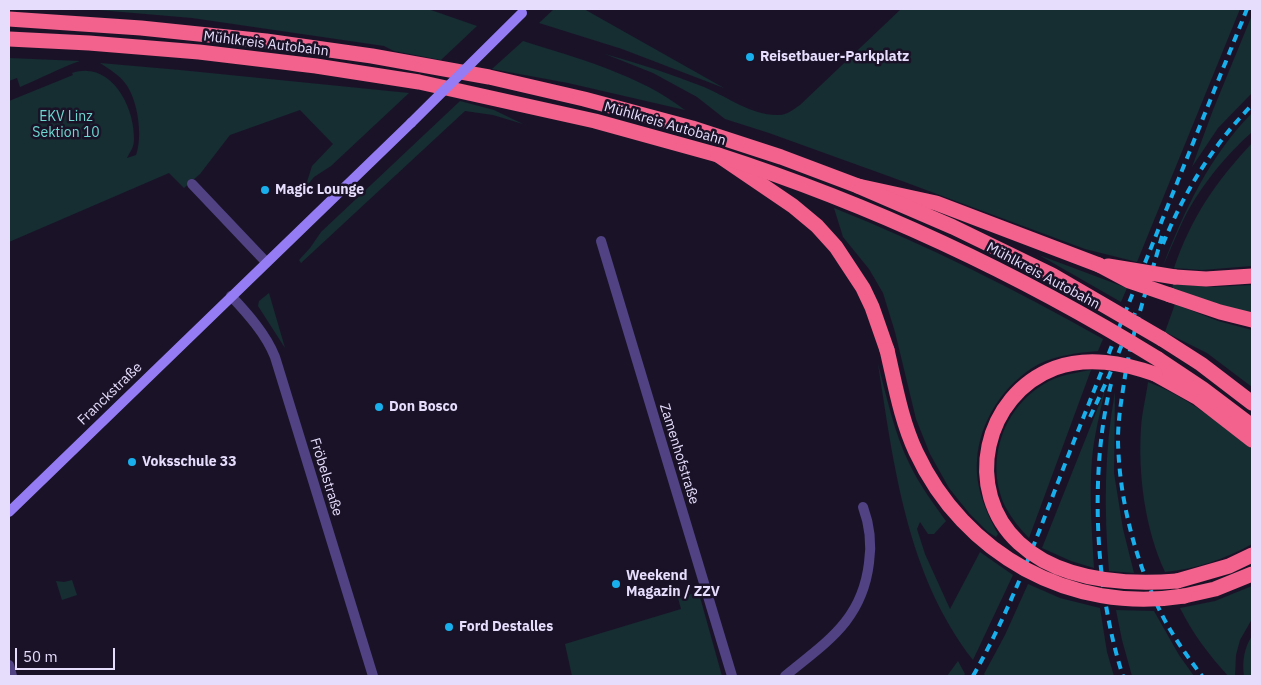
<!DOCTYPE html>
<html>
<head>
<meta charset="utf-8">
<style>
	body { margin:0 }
	#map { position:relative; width:1261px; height:685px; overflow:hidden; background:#1a1328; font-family:"IBM Plex Sans",sans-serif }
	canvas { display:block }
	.frame { position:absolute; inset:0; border:10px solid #e6ddfc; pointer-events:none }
	.scale { position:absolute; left:15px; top:648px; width:100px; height:22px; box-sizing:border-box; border:2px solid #e6ddfc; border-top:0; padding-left:6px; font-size:15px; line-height:18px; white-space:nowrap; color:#e6ddfc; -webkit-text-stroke:4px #1a1328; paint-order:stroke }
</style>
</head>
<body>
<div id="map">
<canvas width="1261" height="685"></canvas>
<div class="frame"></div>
<div class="scale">50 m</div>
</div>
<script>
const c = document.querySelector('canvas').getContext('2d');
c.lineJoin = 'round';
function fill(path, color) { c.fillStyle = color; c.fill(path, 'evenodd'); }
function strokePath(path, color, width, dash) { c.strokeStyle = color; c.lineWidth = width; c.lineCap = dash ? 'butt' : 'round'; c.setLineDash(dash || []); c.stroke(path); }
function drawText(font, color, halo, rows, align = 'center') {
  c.font = font + ' "IBM Plex Sans",sans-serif'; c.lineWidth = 5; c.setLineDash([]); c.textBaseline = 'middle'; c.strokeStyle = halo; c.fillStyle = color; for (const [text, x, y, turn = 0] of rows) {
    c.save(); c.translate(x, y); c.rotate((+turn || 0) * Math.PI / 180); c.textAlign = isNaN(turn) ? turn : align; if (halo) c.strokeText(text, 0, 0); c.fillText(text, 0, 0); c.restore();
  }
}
const green = new Path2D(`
	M87,9H428L477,26L441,60L394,51L384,46L192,18Z
	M554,9H584L724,88L622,49L539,23Z
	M901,9H1240L1137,262L1085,249L902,181L769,133L725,119L697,97L653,73L605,54C638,63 671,74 704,87C728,97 752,116 779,115C787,115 794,109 800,105Z
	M1252,15V93L1218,128L1192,167L1213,110Z
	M523,41C577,58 640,75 685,110L568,83L492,69Z
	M9,58L80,61C59,68 40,79 20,87L17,78L9,81Z
	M100,63L180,70L409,93L331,166L314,177L305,188L312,166L333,144L300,110L230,135L200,174L184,188L169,173L9,242V101L73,75L72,73C111,60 135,107 134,140C134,147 130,152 127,158L136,155C143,137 138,99 125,83C119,75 109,69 100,63Z
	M460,101L494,110L523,124L493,115L465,111L301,263L299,260L310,248L321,232Z
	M1252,113V132C1227,154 1205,181 1189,209C1179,227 1172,247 1163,266C1185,209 1209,157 1252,113Z
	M1252,143V266L1202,270L1174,268C1192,216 1215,183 1252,143Z
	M834,208C927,245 1016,290 1103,339L1098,351C1078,353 1057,355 1039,364C1004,383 979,422 977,461C975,487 986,512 998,534L996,537L988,532L969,513L949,488L930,454L916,419L895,332L883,293L869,269L843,237Z
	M1039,255L1127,288L1121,302Z
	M1173,284L1213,287L1252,285V313L1224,306L1172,289Z
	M269,293L285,348L258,306L259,301Z
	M1175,304L1218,321L1252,330V387L1207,353L1165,332Z
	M878,364C887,398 894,432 909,463C919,484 933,503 946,521L934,534H928L920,522L917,529L925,554L950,609L980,552L1013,575L973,660C907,575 894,467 878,364Z
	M1091,370L1029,538C1020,529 1012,519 1006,508C984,464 1002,409 1044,384C1058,375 1075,373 1091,370Z
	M1148,382C1188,397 1219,423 1252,449V544C1225,559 1196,569 1165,572C1145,529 1138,475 1141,428C1142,412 1146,397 1148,382Z
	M1105,390C1100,413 1094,436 1092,459C1089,496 1092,532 1094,568L1071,561L1042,548Z
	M1115,392L1114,473L1123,529L1134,573L1109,571C1104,511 1104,452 1115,392Z
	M72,580L77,595L62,600L56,581L64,582Z
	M1028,584L1060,598L1100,608L1107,652L1114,676H986L984,674L1005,635Z
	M1252,586V619L1240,640L1236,655L1235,676H1228C1209,655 1193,634 1180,608L1215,601Z
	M691,594L700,597L722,676H572L565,644L681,609L678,598Z
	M1116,610L1154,611L1179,655L1194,676H1132L1122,640Z
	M1252,636V676H1244C1242,662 1244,648 1252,636Z
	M958,661L965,674L963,676H947Z`);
const minor = new Path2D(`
	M192,184L266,262
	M601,241L732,676
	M231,296C247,313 266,334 275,357L373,676
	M9,665L12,676
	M785,676C826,642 862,621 869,563C872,543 870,526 863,507`);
const secondary = new Path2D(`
	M9,512L411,123`);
const motorway = new Path2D(`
	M9,19L141,28L266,41L372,56L489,77L584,99L692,128L781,157L858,186L936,203L1099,265
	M9,39L89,43L199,52L316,66L419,82L595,121L718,155L793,206L817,226L836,247L863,288L872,307L887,350
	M1175,277L1206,279L1252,276
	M1170,295L1220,312L1252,320
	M1162,339L1201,364L1252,403
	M1158,359L1203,389L1252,426
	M1155,374L1198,398L1252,440
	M1177,581L1229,566L1252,555
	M1184,596L1215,589L1252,574`);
const rail = new Path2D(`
	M1162,236C1149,284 1131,333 1124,383C1121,402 1118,421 1118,440C1119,499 1135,560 1161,613C1172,635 1187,656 1202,676
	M1163,244C1184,192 1213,145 1252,105
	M1111,384C1089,471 1095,591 1123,676
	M1090,417L1109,376L1135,313
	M973,676C1018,597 1046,510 1080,426C1135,287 1191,148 1247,9`);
const secondaryBridge = new Path2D(`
	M411,123L522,13`);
const motorwayBridge = new Path2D(`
	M718,155C873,205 1020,274 1158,359
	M858,186L953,227L1052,275L1162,339
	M1099,265L1129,281L1170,295
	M1108,266L1175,277
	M887,350C895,384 901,420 916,452C964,555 1071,614 1184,596
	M1155,374C1123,363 1088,356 1055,368C984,395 962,490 1019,543C1060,581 1124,585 1177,581`);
const markers = [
	[750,57,5,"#19afec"],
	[265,190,5,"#19afec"],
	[379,407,5,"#19afec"],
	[132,462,5,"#19afec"],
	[616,584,5,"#19afec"],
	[449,627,5,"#19afec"]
];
const streetNames = [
	["Mühlkreis Autobahn",266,44,7],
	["Mühlkreis Autobahn",665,124,16],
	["Mühlkreis Autobahn",1043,276,28],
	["Franckstraße",110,394,-44],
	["Zamenhofstraße",679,454,73],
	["Fröbelstraße",326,477,73]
];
const poiNames = [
	["Reisetbauer-Parkplatz",760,57],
	["Magic Lounge",275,190],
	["Don Bosco",389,407],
	["Voksschule 33",142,462],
	["Weekend",626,576],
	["Magazin / ZZV",626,592],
	["Ford Destalles",459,627]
];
const parkNames = [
	["EKV Linz",66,117],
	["Sektion 10",66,133]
];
fill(green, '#162d32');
strokePath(minor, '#504283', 10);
strokePath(secondary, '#957cf4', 10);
strokePath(motorway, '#f2628c', 15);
strokePath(rail, '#19afec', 4, [8, 6]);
strokePath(secondaryBridge, '#957cf4', 10);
strokePath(motorwayBridge, '#f2628c', 15);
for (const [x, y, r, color] of markers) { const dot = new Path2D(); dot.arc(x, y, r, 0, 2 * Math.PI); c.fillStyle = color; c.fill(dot); strokePath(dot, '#1a1328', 2); }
drawText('14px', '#e6ddfc', '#1a1328', streetNames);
drawText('bold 14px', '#e6ddfc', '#1a1328', poiNames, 'left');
drawText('14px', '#6dd7d0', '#1a1328', parkNames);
</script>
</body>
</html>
